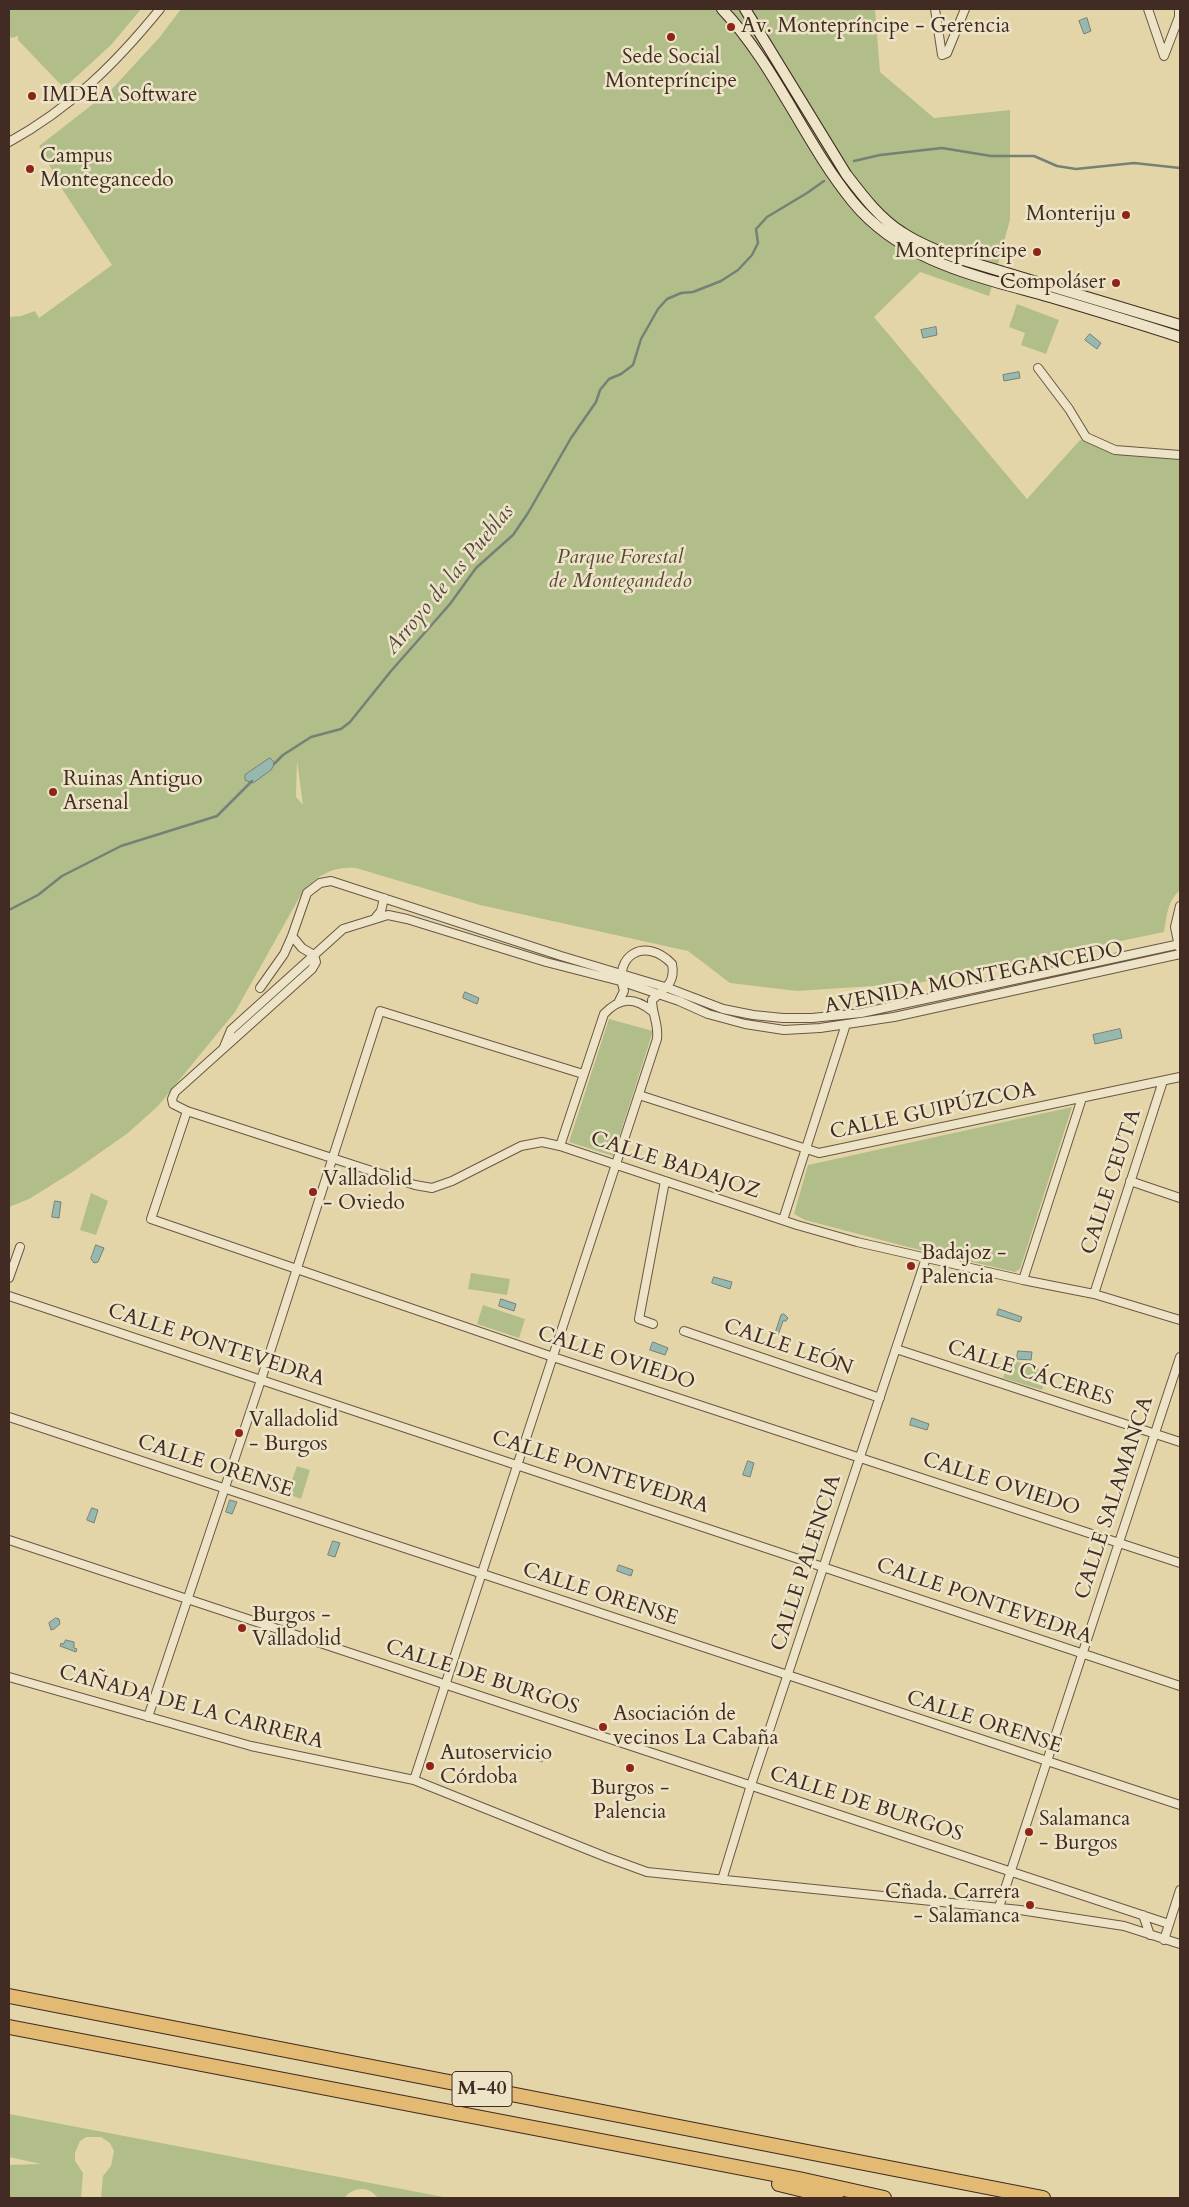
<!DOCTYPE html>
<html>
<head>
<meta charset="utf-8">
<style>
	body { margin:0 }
	#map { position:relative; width:1189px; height:2207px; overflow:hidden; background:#e4d5a9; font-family:Cardo,serif }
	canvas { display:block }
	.frame { position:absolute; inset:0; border:10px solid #412b22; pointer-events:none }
</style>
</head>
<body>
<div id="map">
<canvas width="1189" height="2207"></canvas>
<div class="frame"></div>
</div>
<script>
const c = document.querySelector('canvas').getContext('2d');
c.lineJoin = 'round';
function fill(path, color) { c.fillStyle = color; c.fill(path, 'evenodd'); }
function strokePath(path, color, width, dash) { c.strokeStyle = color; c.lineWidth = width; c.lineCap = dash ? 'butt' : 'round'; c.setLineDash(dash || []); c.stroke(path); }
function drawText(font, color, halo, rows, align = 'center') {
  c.font = font + ' Cardo,serif'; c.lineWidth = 5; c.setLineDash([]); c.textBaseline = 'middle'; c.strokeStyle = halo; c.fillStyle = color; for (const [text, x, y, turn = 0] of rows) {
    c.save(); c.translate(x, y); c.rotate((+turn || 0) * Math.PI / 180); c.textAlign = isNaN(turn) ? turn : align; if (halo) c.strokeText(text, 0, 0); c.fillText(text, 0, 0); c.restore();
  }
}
const green = new Path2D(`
	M9,9H141L111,45L64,88L18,40V36L11,38L9,33Z
	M181,9H875L880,72L934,118L1010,110V220L989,296L920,272L874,317L1027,499L1080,440L1180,459V890C1167,902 1167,915 1164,932L918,983L797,991L730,983L688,951L480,905L356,868C333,866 318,875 303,891L235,1012L158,1106L128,1133L74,1171L29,1199L9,1207V317L21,316L35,311L39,318L112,265L64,192L39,146L111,90L159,38ZM297,760V761L303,805L296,797Z
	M1017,304L1059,320L1046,354L1021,345L1025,333L1009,327Z
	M609,1019L653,1031L613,1156L569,1142Z
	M1072,1107L1020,1269L1015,1272L908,1247L805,1220L794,1214L808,1165Z
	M91,1193L108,1201L96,1235L80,1230Z
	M471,1273L510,1279L507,1295L468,1289Z
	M483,1305L525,1319L519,1338L477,1324Z
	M1009,1359L1048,1372L1042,1390L1003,1378Z
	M297,1466L310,1470L301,1499L287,1494Z
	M9,2114L449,2198H378C369,2186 354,2186 344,2198H101L103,2176L111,2166L114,2151L110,2143L101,2137H86L80,2141L75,2153V2161L83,2173L81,2198H9V2165L41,2164L9,2157Z`);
const water = new Path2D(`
	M1087,18L1091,31L1084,34L1079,21Z
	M936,327L937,335L923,338L921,330Z
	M1090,334L1101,343L1097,349L1085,340Z
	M1019,372L1020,378L1004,381L1003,375Z
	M270,758L275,763L271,770L253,783L245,780V775Z
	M465,992L479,998L477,1004L463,998Z
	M1120,1029L1122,1038L1095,1044L1093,1035Z
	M55,1201L61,1202L59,1218L52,1217Z
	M96,1245L104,1248L98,1262L94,1263L91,1259Z
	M714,1277L732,1282L730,1289L712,1283Z
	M501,1299L516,1304L514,1311L499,1306Z
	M999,1309L1022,1317L1020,1322L997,1315Z
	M784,1314L788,1318L786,1321H783L778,1335L775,1333L781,1315Z
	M653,1342L668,1348L665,1355L650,1350Z
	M1018,1351L1032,1352L1031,1360L1017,1359Z
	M912,1418L929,1424L927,1430L910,1425Z
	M748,1461L754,1463L750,1477L743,1475Z
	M230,1500L237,1502L232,1514L226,1512Z
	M92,1508L98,1510L94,1523L87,1520Z
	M333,1541L340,1543L335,1557L328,1555Z
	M619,1565L633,1570L631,1576L617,1571Z
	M56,1618L59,1619L60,1624L54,1629L51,1630L49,1623Z
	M66,1640L74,1642V1648L77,1649L76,1652L60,1646L61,1643L63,1644Z
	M531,1750L544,1754L542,1762L529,1758Z`);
const stream = new Path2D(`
	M854,161L880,155L942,148L991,156H1034L1057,166L1076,169L1134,163L1180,168
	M274,764L283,755L311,737L341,729L350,722L391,671L450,604L476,568L513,535L528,513L571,438L596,402L600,390L609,379L621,374L633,365L641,339L658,309L667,299L681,293L693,292L721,281L738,270L752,255L758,243L756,229L767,217L807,193L824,181
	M9,910L38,895L62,876L121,846L217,816L252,781`);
const street = new Path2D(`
	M935,9L942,55L947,53L965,9
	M1148,9L1164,56L1179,17V9
	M9,142C71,108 116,63 160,9
	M1038,368L1069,409L1086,437L1115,450L1180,455
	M376,917L381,911L384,898
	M292,936L302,948L314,955
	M1179,947L1175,927L1180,906
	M314,955L316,962L312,969L175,1092L172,1099L173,1104L187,1111L415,1185L432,1188L452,1181L521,1146L542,1142L560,1146L797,1225L857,1242L1023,1280L1094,1294L1180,1320
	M260,988L284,954L292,936L307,893L320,883L331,881L561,956L668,988L723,1009L753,1015L783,1018H812L861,1013L1180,944
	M224,1047L231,1030L343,929L388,915L407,919L546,962L620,981L679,1001L708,1014L745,1024L784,1030L820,1028L894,1017L1180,954
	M639,1095L819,1153L1180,1077
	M187,1111L151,1219L553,1357L1180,1563
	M560,1146L604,1014C620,997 634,997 652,1011
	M1130,1181L1180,1198
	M783,1220L846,1024
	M9,1278L20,1247
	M1023,1280L1082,1098
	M1094,1294L1163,1081
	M9,1296L1180,1686
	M653,1324L639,1319L665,1181
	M684,1331L880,1398
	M896,1349L1180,1442
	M9,1417L1180,1805
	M9,1540L1169,1924
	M9,1677L251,1746L414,1780L606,1857L647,1872L1020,1910L1124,1926L1180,1944
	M148,1717L261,1380L380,1011L583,1074
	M414,1780L657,1039C659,1024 652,1014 652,1000C664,989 676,983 672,964C646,936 612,955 624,991L619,1001
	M722,1880L751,1785L926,1258
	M999,1907L1180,1357
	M1143,1915L1150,1935
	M1164,1940L1180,1890`);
const secondary = new Path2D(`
	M722,9C776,66 804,142 853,202C902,262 980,277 1050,297C1094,310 1137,323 1180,337
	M745,9L846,174C862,195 880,219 903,233C920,244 940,252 960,259L1180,325`);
const highway = new Path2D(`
	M9,1996L1043,2198
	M9,2027L799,2179L884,2198
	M779,2184L836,2198`);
const markers = [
	[731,27,5,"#8f2418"],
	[671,37,5,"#8f2418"],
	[32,96,5,"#8f2418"],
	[30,169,5,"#8f2418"],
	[1126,215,5,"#8f2418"],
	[1037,252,5,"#8f2418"],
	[1116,283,5,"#8f2418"],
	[53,792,5,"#8f2418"],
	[313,1192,5,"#8f2418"],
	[911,1266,5,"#8f2418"],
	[239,1433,5,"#8f2418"],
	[242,1628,5,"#8f2418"],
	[603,1727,5,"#8f2418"],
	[430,1766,5,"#8f2418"],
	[630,1768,5,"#8f2418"],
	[1029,1832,5,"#8f2418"],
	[1030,1905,5,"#8f2418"]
];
const shields = [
	[482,2089,60]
];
const shieldNames = [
	["M-40",482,2089]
];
const poiNames = [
	["Av. Montepríncipe - Gerencia",741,27],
	["Sede Social",671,58,"center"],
	["Montepríncipe",671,82,"center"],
	["IMDEA Software",42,96],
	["Campus",40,157],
	["Montegancedo",40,181],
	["Monteriju",1116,215,"right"],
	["Montepríncipe",1027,252,"right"],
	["Compoláser",1106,283,"right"],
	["Ruinas Antiguo",63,780],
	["Arsenal",63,804],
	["Valladolid",323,1180],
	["- Oviedo",323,1204],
	["Badajoz -",921,1254],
	["Palencia",921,1278],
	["Valladolid",249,1421],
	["- Burgos",249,1445],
	["Burgos -",252,1616],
	["Valladolid",252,1640],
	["Asociación de",613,1715],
	["vecinos La Cabaña",613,1739],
	["Autoservicio",440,1754],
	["Córdoba",440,1778],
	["Burgos -",630,1789,"center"],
	["Palencia",630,1813,"center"],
	["Salamanca",1039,1820],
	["- Burgos",1039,1844],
	["Cñada. Carrera",1020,1893,"right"],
	["- Salamanca",1020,1917,"right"]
];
const parkNames = [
	["Parque Forestal",620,558],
	["de Montegandedo",620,582]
];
const streetNames = [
	["AVENIDA MONTEGANCEDO",974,979,-11],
	["CALLE GUIPÚZCOA",933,1112,-12],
	["CALLE BADAJOZ",675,1166,18],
	["CALLE CEUTA",1112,1182,-72],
	["CALLE PONTEVEDRA",216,1346,18],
	["CALLE LEÓN",788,1348,19],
	["CALLE OVIEDO",616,1359,18],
	["CALLE CÁCERES",1030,1374,18],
	["CALLE ORENSE",215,1467,18],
	["CALLE PONTEVEDRA",600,1473,18],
	["CALLE OVIEDO",1001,1485,18],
	["CALLE SALAMANCA",1115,1498,-72],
	["CALLE PALENCIA",807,1563,-72],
	["CALLE ORENSE",600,1595,18],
	["CALLE PONTEVEDRA",984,1602,19],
	["CALLE DE BURGOS",482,1678,18],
	["CAÑADA DE LA CARRERA",191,1708,15],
	["CALLE ORENSE",984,1723,18],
	["CALLE DE BURGOS",866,1805,18]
];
const waterNames = [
	["Arroyo de las Pueblas",450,580,-50]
];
fill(green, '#b1be8a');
fill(water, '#97b8af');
strokePath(water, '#758077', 1);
strokePath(stream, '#758077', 2.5);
strokePath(street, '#6a5644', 10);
strokePath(secondary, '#412b22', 12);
strokePath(highway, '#412b22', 16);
strokePath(street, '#ede4c7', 8);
strokePath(secondary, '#ede4c7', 10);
strokePath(highway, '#e2ba74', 14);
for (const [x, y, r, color] of markers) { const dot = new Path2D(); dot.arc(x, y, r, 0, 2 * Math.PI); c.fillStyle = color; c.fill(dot); strokePath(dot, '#ede4c7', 2); }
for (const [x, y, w] of shields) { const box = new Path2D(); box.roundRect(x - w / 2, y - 17.5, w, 35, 4); c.fillStyle = '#ede4c7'; c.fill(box); strokePath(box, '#412b22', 1); }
drawText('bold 20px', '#412b22', null, shieldNames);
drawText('21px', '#412b22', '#ede4c7', poiNames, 'left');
drawText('italic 21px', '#574837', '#ede4c7', parkNames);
drawText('21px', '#412b22', '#ede4c7', streetNames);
drawText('italic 22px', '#52473e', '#ede4c7', waterNames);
</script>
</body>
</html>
